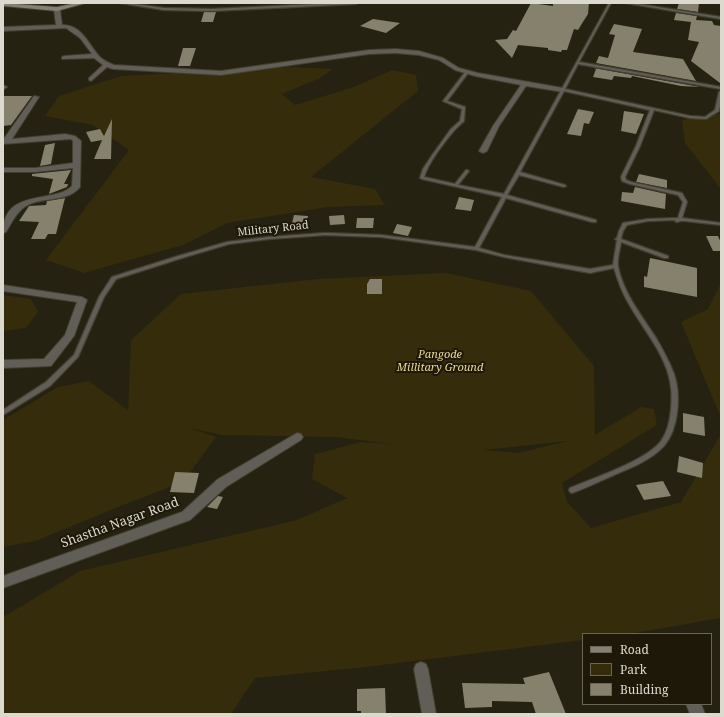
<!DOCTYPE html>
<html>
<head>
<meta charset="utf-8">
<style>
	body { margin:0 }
	#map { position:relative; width:724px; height:717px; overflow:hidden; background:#262211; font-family:"Noto Serif",serif }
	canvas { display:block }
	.frame { position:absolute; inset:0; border:4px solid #dcd9ce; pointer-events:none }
	.legend { position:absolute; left:582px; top:633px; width:130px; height:72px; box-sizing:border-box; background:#1d1808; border:1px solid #696557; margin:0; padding:5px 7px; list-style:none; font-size:12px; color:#dcd9ce }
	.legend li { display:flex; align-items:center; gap:8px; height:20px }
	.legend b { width:20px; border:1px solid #696557 }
</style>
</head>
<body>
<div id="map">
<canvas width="724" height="717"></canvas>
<div class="frame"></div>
<ul class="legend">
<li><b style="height:5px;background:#848073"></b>Road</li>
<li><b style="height:11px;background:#342c0b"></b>Park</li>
<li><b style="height:11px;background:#86816d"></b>Building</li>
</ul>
</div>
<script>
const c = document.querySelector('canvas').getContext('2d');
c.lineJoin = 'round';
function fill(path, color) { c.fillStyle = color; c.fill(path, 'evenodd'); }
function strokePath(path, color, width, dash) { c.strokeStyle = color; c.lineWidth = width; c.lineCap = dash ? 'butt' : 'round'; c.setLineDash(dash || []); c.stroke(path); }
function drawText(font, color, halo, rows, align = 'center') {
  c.font = font + ' "Noto Serif",serif'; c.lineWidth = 4; c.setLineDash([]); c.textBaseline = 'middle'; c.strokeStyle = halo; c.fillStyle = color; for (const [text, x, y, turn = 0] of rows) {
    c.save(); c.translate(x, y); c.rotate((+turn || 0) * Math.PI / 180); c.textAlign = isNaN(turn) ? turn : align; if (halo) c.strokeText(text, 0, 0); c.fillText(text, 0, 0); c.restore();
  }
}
const green = new Path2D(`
	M292,67L333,69L320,78L282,94L295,105L354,87L392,70L416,75L418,91L311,177L375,189L385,205L328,207L227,223L183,245L84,273L46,260L129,150L93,125L45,116L59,96L121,76Z
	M721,112V189L685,143L682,120L720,114Z
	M446,273L531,291L594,366L595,435L641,407L654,409L657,425L562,483L567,502L591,528L681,502L721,434V618L629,634H583V640L366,667L255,678L231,714H3V617L80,571L297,520L347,498L312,479L315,454L361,442L392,444L335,437L222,435L189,428L216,437L183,482L118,507L36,541L3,547V420L58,387L89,381L128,410L131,340L181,294L318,279ZM568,441L518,453L484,450L567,441Z
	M721,283V418L681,322L708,309Z
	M3,295L31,299L38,312L26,328L3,331Z`);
const building = new Path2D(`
	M531,3L553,6V3H589L588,14L578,30L574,29L567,50H562L561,52L548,50V48L518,45L512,58L495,40L507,39L513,30L516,31Z
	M679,3H699L698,12L677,9Z
	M204,12H216L213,22H201Z
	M676,13L697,16L696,20L712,21L714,25L721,26L720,83L691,61L699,42L688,40L691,22L674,20Z
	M373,19L400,23L386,33L360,26Z
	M614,24L642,29L633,52L683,59L696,81L596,63L599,56L608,58L615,35L609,34Z
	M183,48H196L190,66H178Z
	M594,68L700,87L681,86L632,76L631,78L614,76L612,80L593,77L596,69Z
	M3,96H32L11,125L3,126Z
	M578,109L594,112L589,124L584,123L581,136L567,134Z
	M624,111L644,114L636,134L621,131Z
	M112,119L111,159H94L102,140L91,142L86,132L100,129L104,136Z
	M55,143L51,164L40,166L45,145Z
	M71,170L64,184H68L67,187L49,194L53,179L32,176V174Z
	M639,174L667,180V188L636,182Z
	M635,187L666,194L665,209L621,201L622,192L633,193Z
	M459,197L474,200L471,211L455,209Z
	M65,198L56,234H48L45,239H31L39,222L19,221L29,206L46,205L47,201Z
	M294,215L308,216L306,228L291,227Z
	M344,215L345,224L330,225L329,216Z
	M357,218H374L373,228H356Z
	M397,224L412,227L408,236L393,233Z
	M706,236H718L721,243V251H713Z
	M650,258L697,268V297L644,287V276L647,277Z
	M370,279H382V294H367V284Z
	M683,413L704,417L705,436L683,432Z
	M679,456L703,463L702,478L677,472Z
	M175,472L199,473L194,493L170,492Z
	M663,481L671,496L644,500L636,485Z
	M218,496L223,497L217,509L207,507Z
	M549,672L566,714H536L532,702L492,701V707L465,708L462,683L525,684L523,678Z
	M385,688L386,714H361V711H357V689Z`);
const lane = new Path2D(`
	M120,3H127L164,8L212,9L338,3H357L356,4L212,11L164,10Z
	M609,3H611L579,62L721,87V89L578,64L565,89L690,116L705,117L715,110L719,92L721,91V101L719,111L706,119L690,118L654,110L640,146L625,177L626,180L631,182L682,193L687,202L682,218L721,223V225L685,221H680L678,222H676V221L673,220L648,221L627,225L623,231L621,239L668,256V258H664L621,242C620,250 617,258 618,266C623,293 642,316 656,338C663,350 669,361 674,374C681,394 679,429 664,446C651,460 631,468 614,475C600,481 586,488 572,493L570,492L569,490L570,488C593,478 646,461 661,441C668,431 670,420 671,409C673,389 670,374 661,356C652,338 639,322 629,304C622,293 618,281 614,268L590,273L504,257L476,250L381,237L325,235L269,239L229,244L182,258L116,279L104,297L78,357L50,386L3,415V410L46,382L74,355L99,297L112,277L178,256L227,242L269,237L325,233L381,235L475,247L502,197L422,179L420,178L423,169L433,154L451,129L460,121L462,109L443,101L466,71H468V73L447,101L465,107L464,121C460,125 456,128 453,132C442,145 429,162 424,177L455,184L466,170H467L469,171L458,185L504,194ZM564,91L650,110L636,146L621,177L622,181L630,184L678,195L683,202L678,218L648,219L623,223L619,231L617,238L615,239L617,240L613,265L590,269L504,255L479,248L506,198L592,222H596V220L507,195L519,175L564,187L566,186L565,185L520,172Z
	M626,3H632L721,17V19Z`);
const street = new Path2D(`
	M57,7L60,9L62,25C82,24 89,46 101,58C105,61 109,63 114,65L221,71L369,50L395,49L419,51L443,58L459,68L478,73L563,88L566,90L563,92L526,86L499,126L487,151L483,153L479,151L493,126L521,85L475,76L455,70L439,60L419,55L395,53L369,54L221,75L113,69L107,67L91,81L89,80V78L103,65L94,58L62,59V57L64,56L92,54L80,38L66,28L3,31V27L56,25L54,9Z
	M3,85L7,87L3,90Z
	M34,96L39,97L12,139L65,134L75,136L81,141L80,187C67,204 38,195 22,209C15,215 11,224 6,232L3,233C3,187 55,204 72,186L73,168L35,172H3V168H35L73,163V141L71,139L3,144V140Z
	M3,285L82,297L87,300L74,336L51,366L3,368V360L44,359L65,335L77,302L3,291Z
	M297,433L301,434L303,437L301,440L226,487L190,520L3,588V576L182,512L218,479Z
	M421,662L426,664L428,669L436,714H422L414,669L416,664Z
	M686,704H701L705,714H690Z`);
const secondary = new Path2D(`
	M3,3L57,7L76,3H86L57,11L3,6Z`);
const streetNames = [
	["Military Road",273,229,-6]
];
const parkNames = [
	["Pangode",440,355],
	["Millitary Ground",440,368]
];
const nearStreetnames = [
	["Shastha Nagar Road",120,523,-20]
];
fill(green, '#342c0b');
fill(building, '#86816d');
strokePath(lane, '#433f2f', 2.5);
strokePath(street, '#433f2f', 2);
strokePath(secondary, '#433f2f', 2);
fill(lane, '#605e56');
fill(street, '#605e56');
fill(secondary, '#848073');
drawText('11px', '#dcd9ce', '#1d1808', streetNames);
drawText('italic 11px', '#ead999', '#1d1808', parkNames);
drawText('13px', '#dcd9ce', '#1d1808', nearStreetnames);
</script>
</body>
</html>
